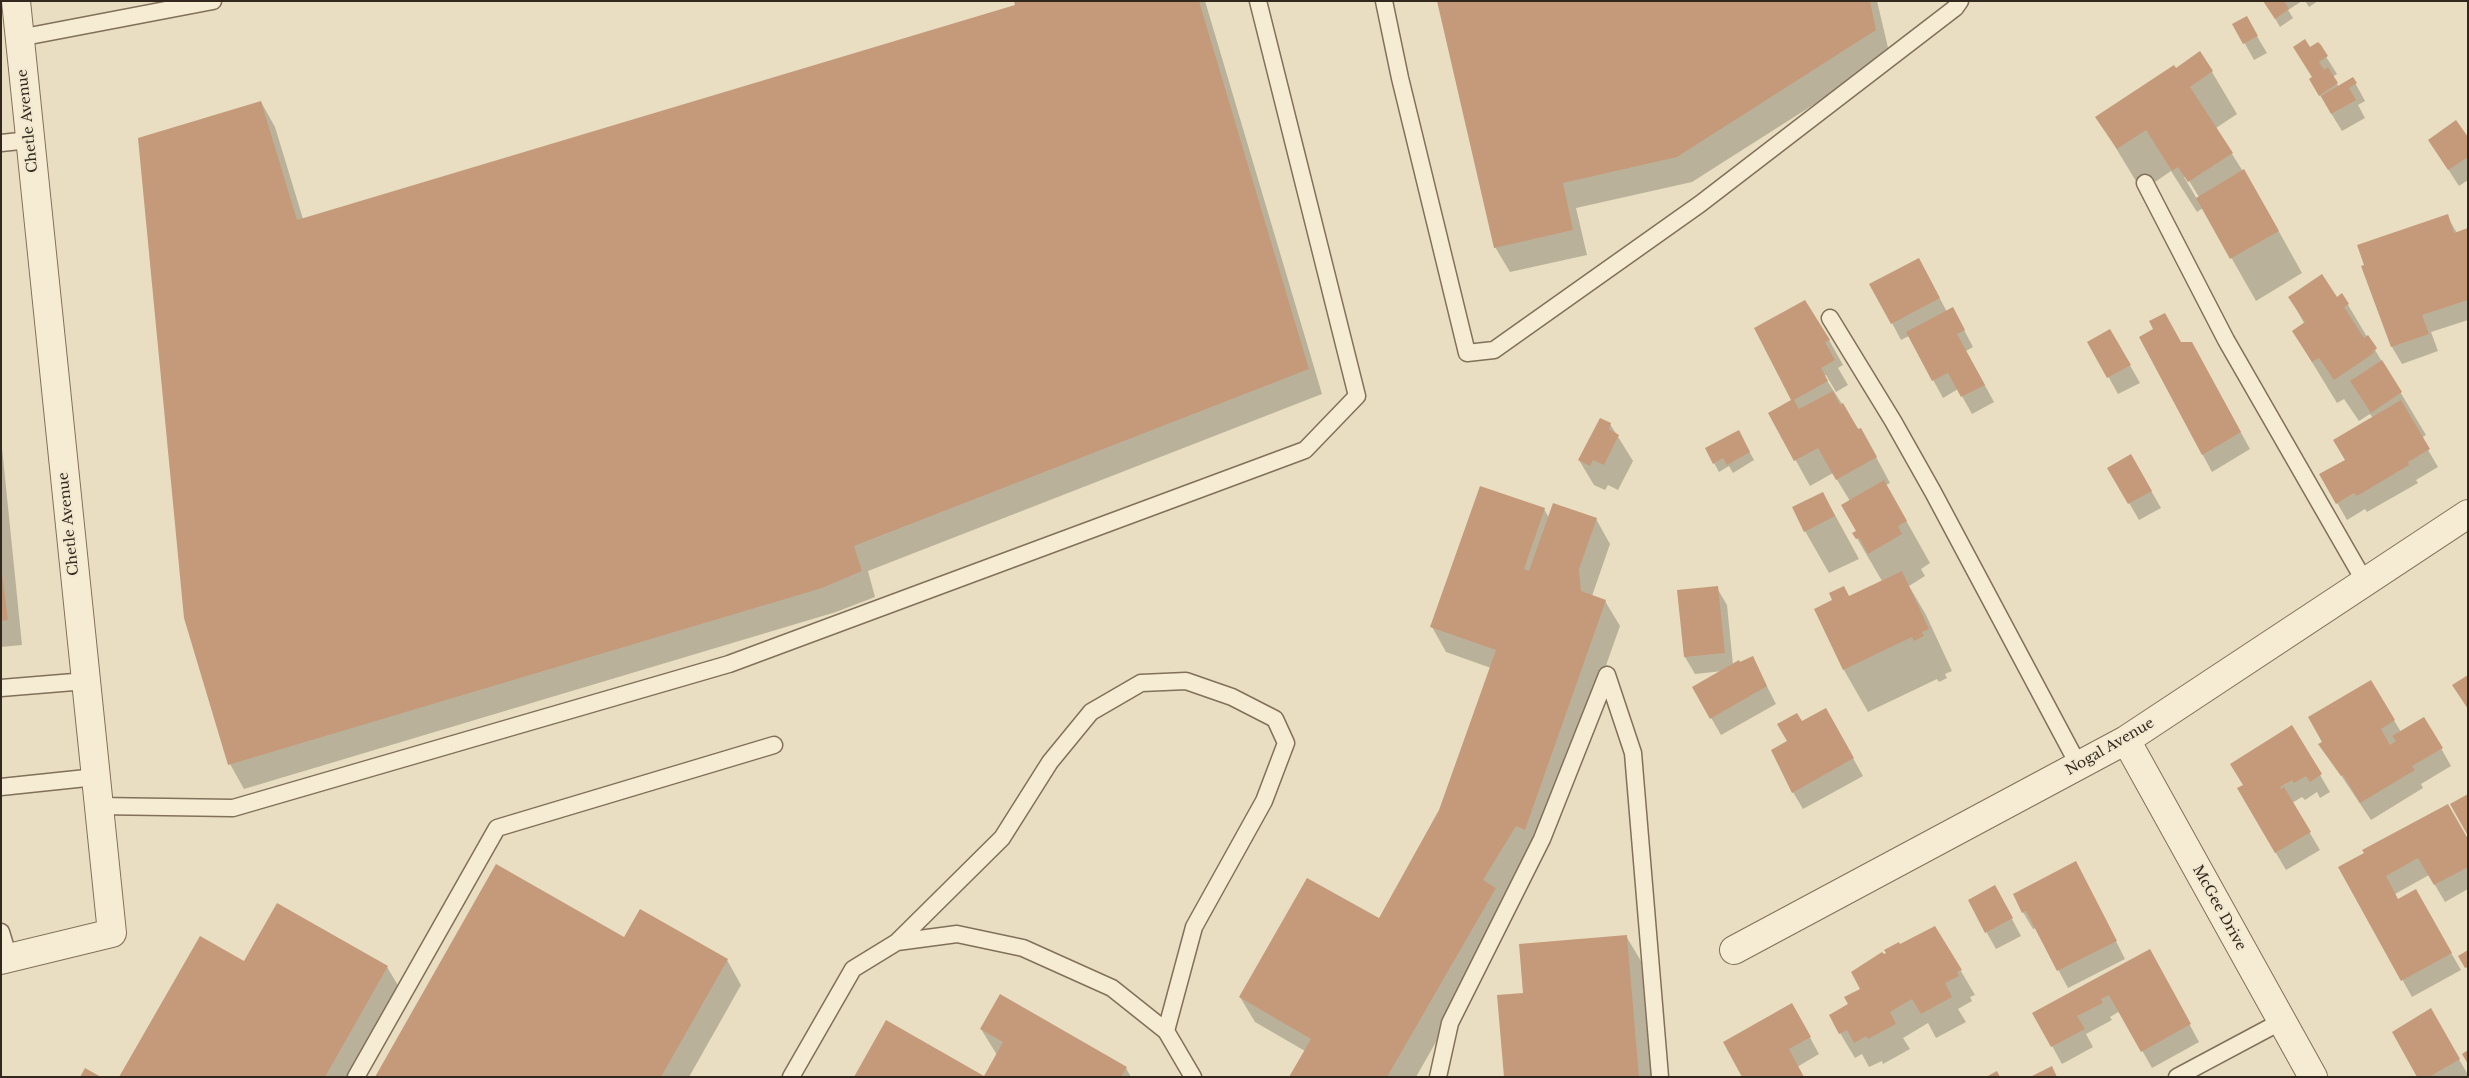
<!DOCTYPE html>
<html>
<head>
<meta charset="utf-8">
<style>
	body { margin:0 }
	#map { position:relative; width:2469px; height:1078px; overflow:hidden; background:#e9dec1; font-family:"Libre Baskerville",serif }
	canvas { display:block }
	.frame { position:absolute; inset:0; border:2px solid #32281d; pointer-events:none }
</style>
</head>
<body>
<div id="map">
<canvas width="2469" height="1078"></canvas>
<div class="frame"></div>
</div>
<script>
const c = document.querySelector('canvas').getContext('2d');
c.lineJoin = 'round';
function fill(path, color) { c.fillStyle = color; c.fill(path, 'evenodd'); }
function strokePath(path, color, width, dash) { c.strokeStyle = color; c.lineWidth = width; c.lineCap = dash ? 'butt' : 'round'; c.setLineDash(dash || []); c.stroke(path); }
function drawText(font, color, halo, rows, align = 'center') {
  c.font = font + ' "Libre Baskerville",serif'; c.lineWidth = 4; c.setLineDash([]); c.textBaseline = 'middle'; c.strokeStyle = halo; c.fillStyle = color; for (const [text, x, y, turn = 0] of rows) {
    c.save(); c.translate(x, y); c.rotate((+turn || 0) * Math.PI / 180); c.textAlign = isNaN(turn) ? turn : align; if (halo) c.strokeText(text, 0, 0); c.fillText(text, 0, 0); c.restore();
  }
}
const shadow = new Path2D(`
	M1015,1H1205L1322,394L868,571L875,597L836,612L244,789L230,764L261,102L275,127L303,219L1017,6Z
	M1439,1H1877L1890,56L1692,182L1576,208L1587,255L1510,272L1495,247Z
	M2265,1H2302L2288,10L2293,18L2280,27Z
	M2305,1H2318L2309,7Z
	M2246,18L2267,53L2254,60L2234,24Z
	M2318,44L2337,74L2332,77L2339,87L2353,79L2365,101L2358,105L2365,118L2342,131L2310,79L2313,78L2310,49Z
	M2200,52L2237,114L2216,128L2268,212L2302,273L2256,301L2203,208L2197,212L2171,171L2142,191L2097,117L2176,70ZM2186,176L2199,197L2197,199L2184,177Z
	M2468,139V180L2459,186L2429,140Z
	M2447,216L2457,233L2468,230V320L2431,332L2438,351L2402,364L2392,347L2362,267Z
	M1928,276L1947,312L1962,326L1973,347L1966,351L1994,402L1972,414L1958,389L1943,398L1909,336L1901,340L1892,323Z
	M2290,298H2337L2348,305L2426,435L2421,438L2438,467L2416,480L2418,483L2367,512L2365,509L2347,520L2321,475L2347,460L2373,418L2370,414L2359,421L2344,399L2337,403L2293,331L2304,323Z
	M1756,329L1829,340L1843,365L1838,368L1848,385L1836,392L1826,375L1824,376L1875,455L1890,483L1886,485L1930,563L1921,569L1925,576L1909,586L1926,615L1952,671L1945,674L1947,678L1939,682L1937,679L1868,712L1844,670L1815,609L1849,598L1882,581L1854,533L1857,531L1850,501L1833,473L1810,486L1770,414L1793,401Z
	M2110,330L2140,383L2118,394L2089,342Z
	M2140,337L2181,343L2201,360L2250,449L2212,472Z
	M1610,424L1633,461L1618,490L1608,485L1605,490L1594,485L1579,460Z
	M1,438L22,645L1,647Z
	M1743,440L1754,460L1733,473L1729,466L1719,472L1706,448Z
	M2131,456L2161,508L2139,520L2109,468Z
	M1823,493L1859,559L1829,573L1805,531Z
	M1544,509L1549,518L1596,519L1610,544L1592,596L1605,601L1620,626L1539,854L1530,851L1501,900L1509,914L1416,1077H1290L1305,1051L1255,1022L1240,997L1379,919L1441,811L1491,668L1446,652L1432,627Z
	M1717,588L1727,605L1733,665L1752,657L1776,704L1721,735L1694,688L1723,671L1695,674L1685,657L1679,591Z
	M2371,682L2401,732L2424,718L2451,766L2421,784L2423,788L2371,820L2320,744Z
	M1826,710L1863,776L1803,809L1793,792L1789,741L1802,723Z
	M2270,739L2320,775L2330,792L2320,798L2317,792L2305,800L2302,797L2292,803L2320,850L2286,870L2238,789L2245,785Z
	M2468,841V889L2445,902L2429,875L2395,894L2398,900L2415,891L2461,970L2412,997L2340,868Z
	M2085,880L2125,959L2068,988L2036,928L2033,929L2023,912Z
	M1969,901L2004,904L2021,936L1996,949Z
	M1935,927L1975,995L1970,997L1972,1001L1958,1009L1966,1022L1936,1038L1928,1023L1903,1038L1910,1049L1883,1064L1882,1061L1869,1067L1862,1054L1855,1058L1840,1033L1850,1005L1883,956Z
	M1626,936L1641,961L1651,1077H1505L1524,994Z
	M625,939L727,960L741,985L689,1077H376Z
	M244,963L387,967L402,992L353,1077H121Z
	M2159,968L2199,1042L2152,1068L2120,1011L2110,1017L2112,1020L2086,1034L2093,1047L2062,1064L2034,1013Z
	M1792,1005L1819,1054L1797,1067L1744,1077Z
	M2431,1010L2468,1075V1077H2419Z
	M981,1029L1126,1068L1131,1077H985L997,1055Z`);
const building = new Path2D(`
	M1014,1H1199L1309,369L854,546L862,571L822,588L228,765L184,618L138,138L261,101L297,220L1015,5Z
	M1437,1H1870L1876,30L1677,157L1563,183L1573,230L1494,248Z
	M2263,1H2284L2289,9L2275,19Z
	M2247,16L2258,36L2243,44L2232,24Z
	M2305,39L2310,47L2318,42L2321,45L2328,56L2319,62L2324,70L2328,67L2338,83L2319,96L2309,79L2312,77L2293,47Z
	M2200,51L2213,71L2190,87L2233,153L2188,182L2178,167L2172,171L2146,130L2117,149L2095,117L2174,65L2176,68Z
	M2353,77L2357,83L2349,88L2356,100L2331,114L2321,96Z
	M2456,120L2468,137V157L2448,170L2428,140Z
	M2244,169L2279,231L2230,259L2196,198Z
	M2448,214L2454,233L2468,228V300L2422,315L2429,334L2391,347L2361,266L2364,265L2357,245Z
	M1919,258L1940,298L1891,324L1869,284Z
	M2322,274L2337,297L2342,293L2349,304L2344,307L2364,338L2368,335L2377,348L2373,352L2374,353L2334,380L2319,358L2312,362L2292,331L2305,322L2288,297Z
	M1805,300L1830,340L1825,342L1835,360L1821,368L1828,381L1794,400L1799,409L1833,391L1840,405L1843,403L1858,429L1861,428L1877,457L1836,480L1818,448L1794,461L1768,413L1791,400L1754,328Z
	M1953,307L1965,330L1957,334L1985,385L1961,397L1948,373L1932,381L1906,332Z
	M2165,313L2181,342H2192L2241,432L2202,455L2139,337L2153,329L2149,321Z
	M2110,329L2131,365L2107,378L2087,342Z
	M2382,360L2402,392L2371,413L2350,381Z
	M2401,400L2430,449L2408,462L2409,465L2357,496L2354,493L2336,504L2319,474L2345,460L2333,440Z
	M1600,418L1611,423L1609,429L1619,435L1604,465L1593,460L1590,466L1578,460Z
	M1739,430L1750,452L1727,465L1723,458L1713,464L1705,448Z
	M2131,454L2152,491L2128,504L2107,468Z
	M1884,480L1907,521L1898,526L1902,534L1868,554L1859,538L1856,539L1852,533L1856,531L1841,505Z
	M1480,486L1545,508L1524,569L1529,571L1553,503L1597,518L1579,569L1581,591L1606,600L1525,830L1516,826L1483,880L1496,888L1387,1077H1289L1311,1039L1239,997L1307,878L1379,918L1439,810L1496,650L1430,627Z
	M1823,492L1835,516L1804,532L1792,507Z
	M1,565L8,620L1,621Z
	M1902,571L1929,629L1922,632L1924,636L1914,641L1912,637L1843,670L1814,609L1832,600L1829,593L1844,586L1849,596Z
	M1718,586L1725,653L1684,657L1677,590Z
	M1753,656L1767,686L1710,719L1692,687L1739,660L1740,662Z
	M2468,675V709L2452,685Z
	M2371,680L2395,720L2381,729L2390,745L2396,741L2392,736L2424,717L2443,748L2412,766L2415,770L2360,803L2343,775L2341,776L2318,744L2322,742L2308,717Z
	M1826,708L1854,758L1792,793L1771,750L1787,741L1777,724L1797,713L1802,721Z
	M2292,725L2322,774L2310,782L2306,776L2294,783L2292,780L2280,787L2281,789L2284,787L2311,832L2275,853L2237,788L2243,785L2230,764Z
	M2468,794V836L2450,804Z
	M2448,804L2468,839V867L2434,885L2418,858L2386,876L2398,899L2416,889L2452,953L2401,981L2338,867L2364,853L2362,850Z
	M2076,861L2117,941L2057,971L2026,911L2022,913L2013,894Z
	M496,864L624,937L640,909L728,959L661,1077H375Z
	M1995,885L2013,918L1985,933L1968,900Z
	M277,903L388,966L325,1077H119L200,936L244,961Z
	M1935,926L1962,970L1957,972L1959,976L1945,983L1952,997L1921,1014L1912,999L1890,1012L1896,1024L1868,1039L1866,1036L1854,1043L1847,1030L1839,1034L1829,1015L1848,1004L1844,997L1860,989L1851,972L1882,952L1884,954L1886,953L1884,950L1899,942L1900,944Z
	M1627,935L1639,1077H1504L1497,995L1523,993L1519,944Z
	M2150,949L2191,1024L2141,1052L2109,995L2101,999L2103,1003L2077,1016L2085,1029L2051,1047L2032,1013Z
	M2468,950V967L2465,968L2458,956Z
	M1000,994L1127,1067L1121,1077H854L886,1020L984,1076L1003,1042L980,1029Z
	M1792,1003L1811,1037L1789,1049L1804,1077H1742L1723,1042Z
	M2431,1008L2460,1059L2429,1077H2417L2392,1032Z
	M2468,1050V1064L2462,1054Z
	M2052,1066L2057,1077H2030Z
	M85,1068L101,1077H80Z
	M1997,1071L2000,1077H1986Z`);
const service = new Path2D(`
	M1384,1L1400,78L1467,353L1494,350L1700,204L1955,8L1960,1
	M19,38L213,1
	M1,143L30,140
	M2145,183L2226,340L2365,582
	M1830,318L1893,421L1933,492L2079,766
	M1607,675L1633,753L1660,1077
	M1,688L86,681
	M1,787L96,777
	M98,806L233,808L729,664L1305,450L1357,396L1258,1
	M1,932L9,958
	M897,942L1002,838L1050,762L1091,712L1141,683L1186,681L1232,697L1275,719L1286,743L1264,801L1194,927L1166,1031
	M356,1077L497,828L774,745
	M791,1077L853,969L897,942L957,934L1023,948L1112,988L1166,1031L1193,1077
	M1438,1077L1450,1023L1542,839L1607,675
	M2177,1077L2282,1021`);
const minor = new Path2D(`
	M2126,740L2313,1077
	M1734,950L2126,740L2468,514
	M1,960L112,933L16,1`);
const streetNames = [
	["Chetle Avenue",28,121,-96],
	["Chetle Avenue",69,524,-96],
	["Nogal Avenue",2110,747,-30],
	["McGee Drive",2219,908,61]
];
fill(shadow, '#0003');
fill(building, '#c49a7a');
strokePath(service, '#81705a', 19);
strokePath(minor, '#81705a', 30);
strokePath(service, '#f5ecd3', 16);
strokePath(minor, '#f5ecd3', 28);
drawText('14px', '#32281d', '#f1e8cf', streetNames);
</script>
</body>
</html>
